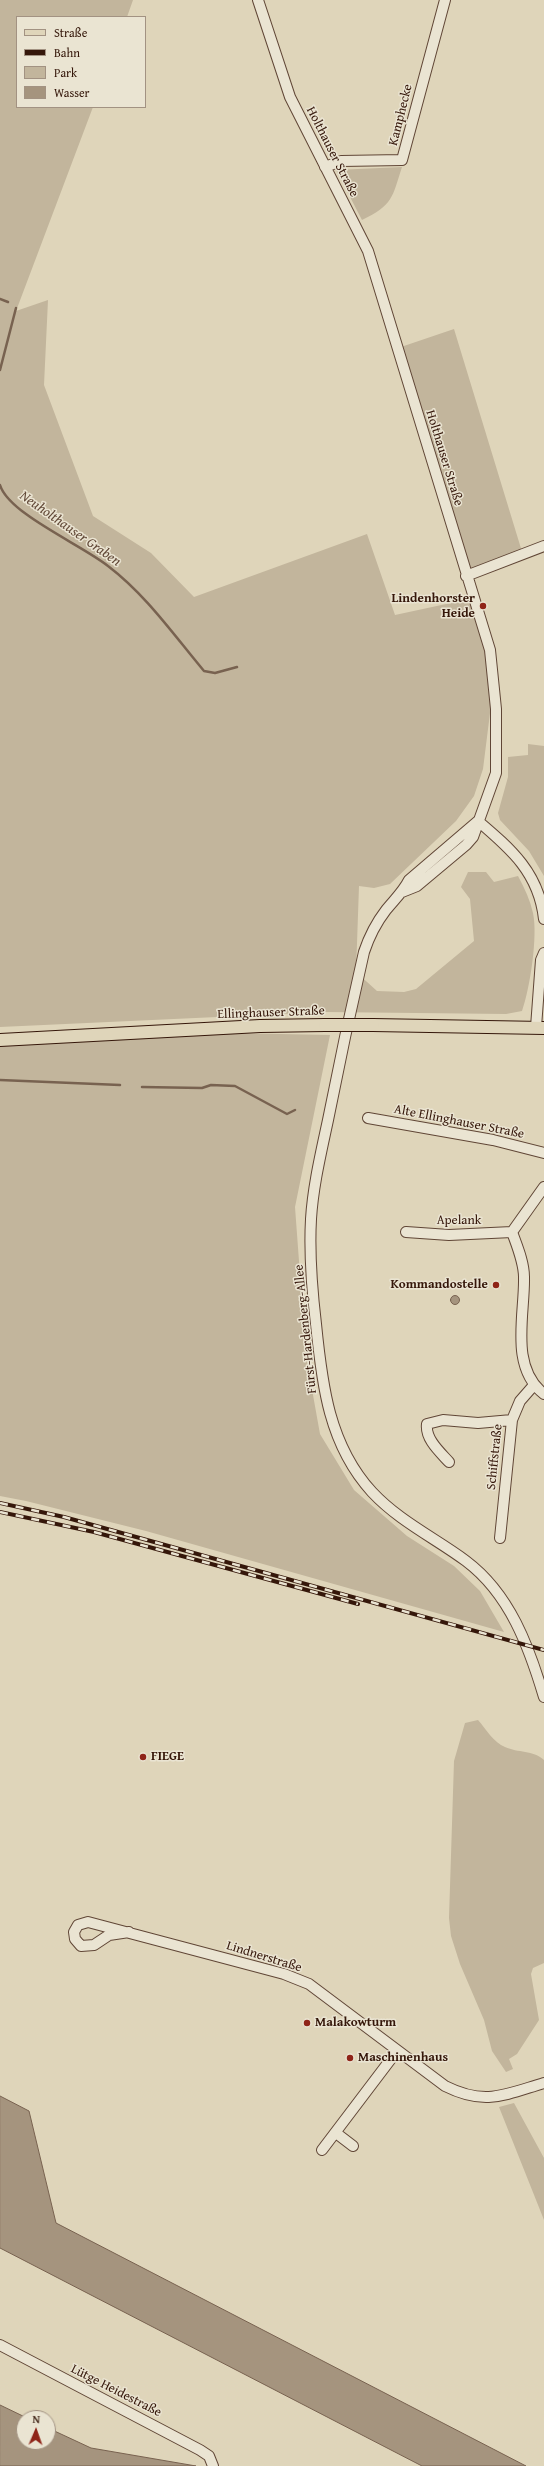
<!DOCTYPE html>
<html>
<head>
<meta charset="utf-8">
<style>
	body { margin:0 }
	#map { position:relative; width:544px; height:2466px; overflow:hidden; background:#dfd5ba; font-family:"Gentium Book Plus",serif }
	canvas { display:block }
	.legend { position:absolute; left:16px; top:16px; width:130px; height:92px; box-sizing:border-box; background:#eae4d2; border:1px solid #a29282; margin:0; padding:5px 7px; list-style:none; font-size:12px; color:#35170a }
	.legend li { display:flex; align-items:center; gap:8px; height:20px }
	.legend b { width:20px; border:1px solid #a29282 }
	.north { position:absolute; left:16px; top:2410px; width:40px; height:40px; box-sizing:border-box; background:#eae4d2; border:1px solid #a29282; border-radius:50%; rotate:2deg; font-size:11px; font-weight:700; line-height:16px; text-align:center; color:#35170a }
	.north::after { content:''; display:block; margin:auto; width:14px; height:18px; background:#8f2418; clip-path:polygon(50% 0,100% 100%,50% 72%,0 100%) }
</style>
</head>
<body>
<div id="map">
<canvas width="544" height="2466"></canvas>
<ul class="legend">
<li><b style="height:5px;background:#dfd5ba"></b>Straße</li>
<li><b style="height:5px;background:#35170a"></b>Bahn</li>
<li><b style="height:11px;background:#c2b59c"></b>Park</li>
<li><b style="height:11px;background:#a5947e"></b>Wasser</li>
</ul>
<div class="north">N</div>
</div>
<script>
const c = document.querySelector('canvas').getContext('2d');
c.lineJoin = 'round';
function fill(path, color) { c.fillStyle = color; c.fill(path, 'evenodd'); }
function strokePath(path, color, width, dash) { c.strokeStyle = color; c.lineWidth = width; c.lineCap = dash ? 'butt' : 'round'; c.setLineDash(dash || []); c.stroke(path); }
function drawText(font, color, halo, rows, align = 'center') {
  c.font = font + ' "Gentium Book Plus",serif'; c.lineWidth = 3; c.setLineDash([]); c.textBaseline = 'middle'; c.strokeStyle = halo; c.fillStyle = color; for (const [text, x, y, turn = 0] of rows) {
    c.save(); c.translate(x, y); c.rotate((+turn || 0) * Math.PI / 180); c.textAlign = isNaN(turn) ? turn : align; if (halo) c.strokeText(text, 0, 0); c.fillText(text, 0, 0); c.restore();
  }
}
const green = new Path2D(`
	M0,0H133L127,17H17V107H93L16,311L48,300L44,385L93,516L151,553L194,597L367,534L395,615L474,598L494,681L483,769L474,796L456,821L390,884L374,888L359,886L356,972L377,991L404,992L416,989L474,941L470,899L461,887L468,872H486L494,882L518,876C525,889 530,900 533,913C538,936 530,988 522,1011L506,1014L326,1012L0,1027Z
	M402,167C392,198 393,205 362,220L336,170Z
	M454,329L523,555L466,576L398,348Z
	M528,744L544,746V876L529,851L500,820L498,813L508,777V757L528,755Z
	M230,1033L330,1035L295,1207L306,1356L320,1434L354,1490L407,1536L454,1566L480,1591L504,1632L146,1531L26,1501L0,1496V1046Z
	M478,1720C486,1729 494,1743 505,1747C518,1753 533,1750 544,1760V1963L533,1968L531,1974L539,2020L517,2054L509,2059L513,2069L506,2072L492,2051L484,2020L460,1964L451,1936L449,1918L454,1761L465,1723Z
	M514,2103L544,2158V2220L499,2107Z`);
const water = new Path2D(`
	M450.5 1300a4.5 4.5 0 1 1 9 0a4.5 4.5 0 1 1-9 0Z
	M0,2096L29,2111L56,2223L526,2466H422L0,2248Z
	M0,2405L27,2418H24V2442H48V2428L91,2448L196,2466H0Z`);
const stream = new Path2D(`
	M0,299L8,302
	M0,370L16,308
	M0,485C9,514 82,545 108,566C146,595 173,634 204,671L215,673L237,667
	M0,1080L120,1085
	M142,1087L202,1088L211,1085L235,1086L287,1114L295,1110`);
const minor = new Path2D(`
	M258,0L290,97L368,251L490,650L496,709V773L473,837L466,845L417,886L402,892
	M325,167L341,161L402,160L445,0
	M466,576L544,546
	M478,821L409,880C403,892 394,900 386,910C376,923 369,937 364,952C351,1008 339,1064 328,1120C321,1153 313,1186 311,1219C309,1254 312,1290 316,1324C322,1385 329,1445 372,1492C399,1521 435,1538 466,1561C510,1594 529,1647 544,1697
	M478,821C511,849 539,873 544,919
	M536,1027L541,960L544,953
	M368,1118L493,1140L544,1153
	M544,1187L512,1232C517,1246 524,1262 524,1277C525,1314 509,1367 544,1394
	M406,1232L449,1235L512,1232
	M449,1462C440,1452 425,1439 427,1424L443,1420L478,1423L512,1420
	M500,1538L512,1420L520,1401L534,1385
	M129,1932L109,1935L94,1945L81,1946L75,1939L74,1932L78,1925L88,1922L284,1974L309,1984L445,2086C485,2106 504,2095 544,2083
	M336,2133L353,2146
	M322,2150L397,2051
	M0,2345L200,2450L209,2456L213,2466`);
const major = new Path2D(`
	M373,1025L544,1028
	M0,1040L260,1026L325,1025`);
const rail = new Path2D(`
	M0,1503L64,1517L544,1650
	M0,1512L94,1532L358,1604`);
const majorBridge = new Path2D(`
	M325,1025H373`);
const markers = [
	[483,606,4,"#8f2418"],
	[496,1285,4,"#8f2418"],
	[143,1757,4,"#8f2418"],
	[307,2023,4,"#8f2418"],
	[350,2058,4,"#8f2418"]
];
const streetNames = [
	["Kamphecke",401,115,-76],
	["Holthauser Straße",332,152,63],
	["Holthauser Straße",444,458,73],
	["Ellinghauser Straße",271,1013,-2],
	["Alte Ellinghauser Straße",459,1122,11],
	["Apelank",459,1221],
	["Fürst-Hardenberg-Allee",306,1329,-96],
	["Schiffstraße",495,1457,-84],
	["Lindnerstraße",264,1957,17],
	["Lütge Heidestraße",116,2391,27]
];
const poiNames = [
	["Lindenhorster",475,599,"right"],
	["Heide",475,614,"right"],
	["Kommandostelle",488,1285,"right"],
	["FIEGE",151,1757],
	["Malakowturm",315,2023],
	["Maschinenhaus",358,2058]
];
const waterNames = [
	["Neuholthauser Graben",70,529,35]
];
fill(green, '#c2b59c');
fill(water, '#a5947e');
strokePath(water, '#786250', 1);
strokePath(stream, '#786250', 2.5);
strokePath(minor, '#604636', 12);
strokePath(major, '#35170a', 14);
strokePath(minor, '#eae4d2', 10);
strokePath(major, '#dfd5ba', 12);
strokePath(rail, '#35170a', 4);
strokePath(rail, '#eae4d2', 2.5, [8]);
strokePath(majorBridge, '#35170a', 14, []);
strokePath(majorBridge, '#dfd5ba', 12);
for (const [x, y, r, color] of markers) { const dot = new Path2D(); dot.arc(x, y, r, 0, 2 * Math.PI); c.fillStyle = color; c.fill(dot); strokePath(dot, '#eae4d2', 1.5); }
drawText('13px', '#35170a', '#eae4d2', streetNames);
drawText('bold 13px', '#35170a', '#eae4d2', poiNames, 'left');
drawText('italic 14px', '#624938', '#eae4d2', waterNames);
</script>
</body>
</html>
